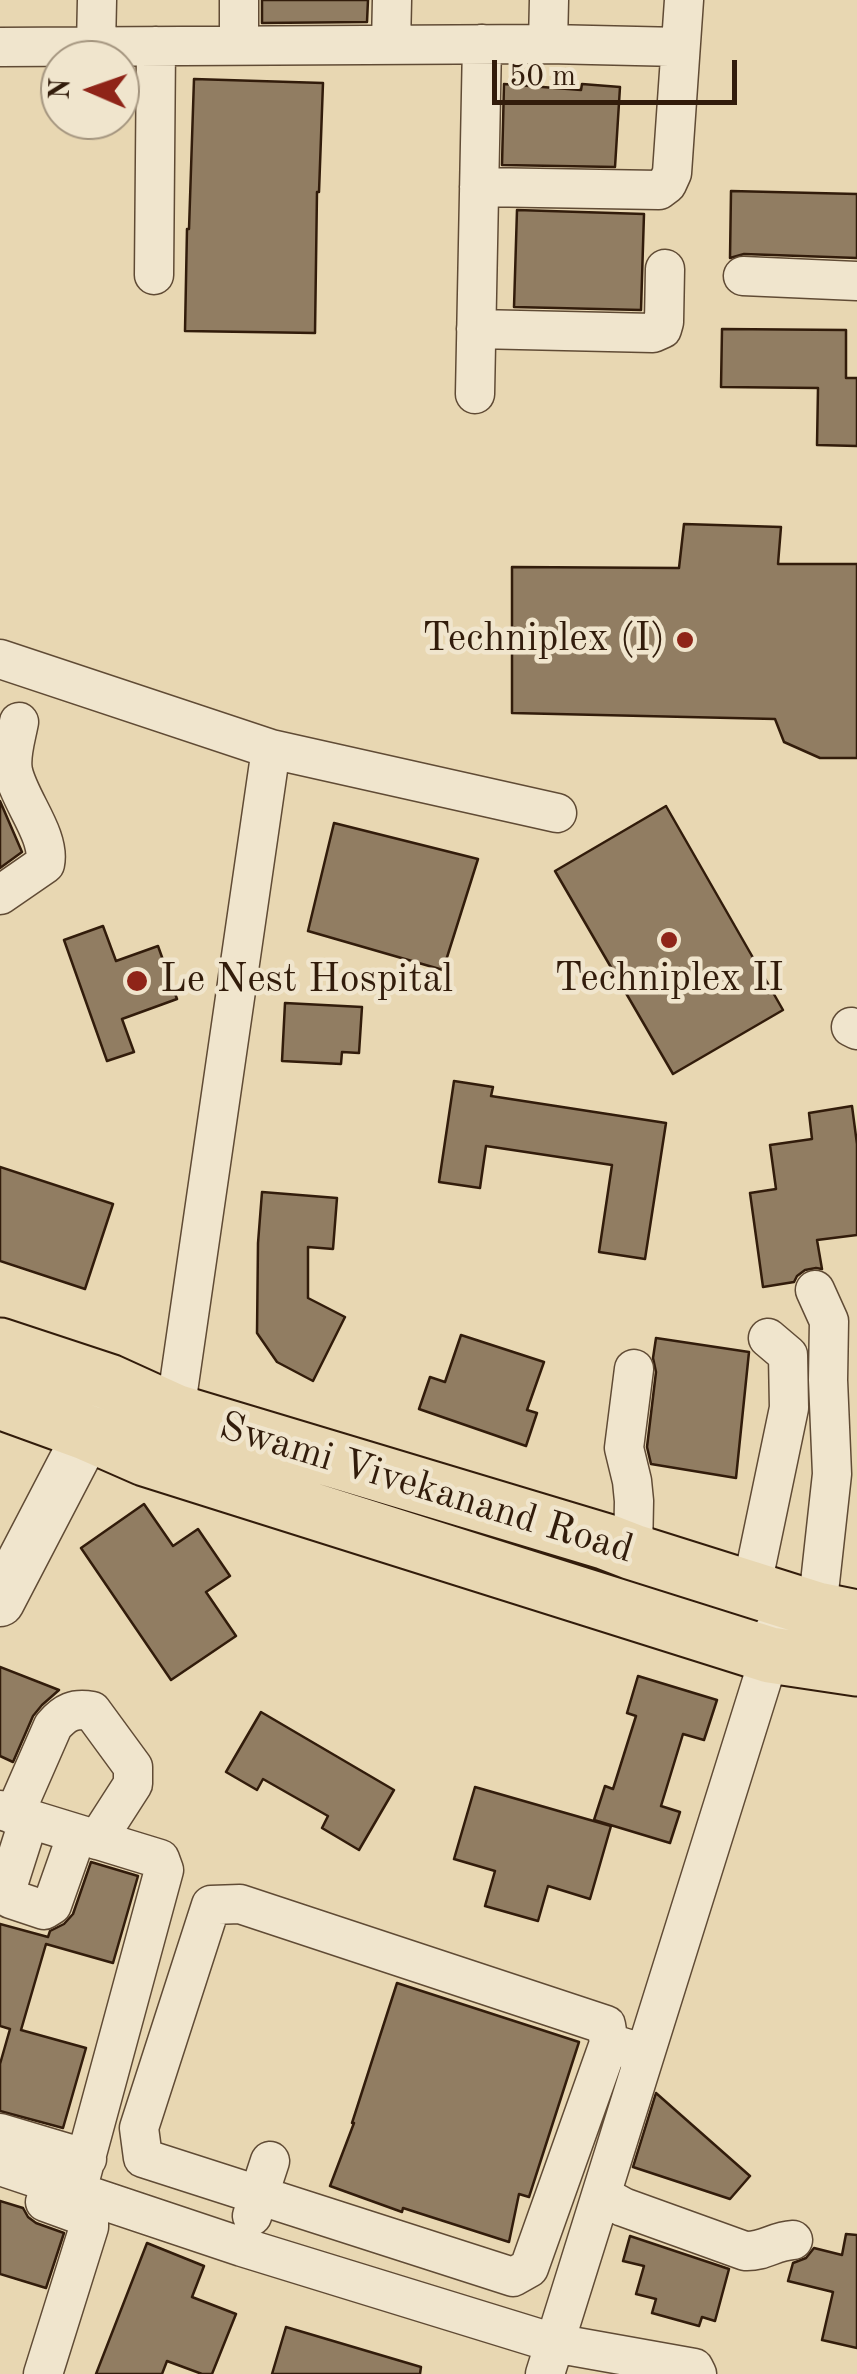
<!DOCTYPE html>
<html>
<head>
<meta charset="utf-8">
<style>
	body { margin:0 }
	#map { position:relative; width:857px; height:2374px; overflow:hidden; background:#e8d7b2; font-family:"Old Standard TT",serif }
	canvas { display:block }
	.north { position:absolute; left:40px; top:40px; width:100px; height:100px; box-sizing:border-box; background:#f0e5cd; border:2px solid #a4957f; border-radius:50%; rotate:272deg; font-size:28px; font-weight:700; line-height:40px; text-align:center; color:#321c0b }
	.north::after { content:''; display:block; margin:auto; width:35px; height:45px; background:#8f2418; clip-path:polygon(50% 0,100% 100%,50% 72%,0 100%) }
	.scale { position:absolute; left:492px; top:60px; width:245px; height:45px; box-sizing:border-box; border:5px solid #321c0b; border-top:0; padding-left:12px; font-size:30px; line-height:35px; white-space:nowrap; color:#321c0b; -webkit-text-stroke:8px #f0e5cd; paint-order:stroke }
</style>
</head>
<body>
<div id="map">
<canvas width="857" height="2374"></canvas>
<div class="north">N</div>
<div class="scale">50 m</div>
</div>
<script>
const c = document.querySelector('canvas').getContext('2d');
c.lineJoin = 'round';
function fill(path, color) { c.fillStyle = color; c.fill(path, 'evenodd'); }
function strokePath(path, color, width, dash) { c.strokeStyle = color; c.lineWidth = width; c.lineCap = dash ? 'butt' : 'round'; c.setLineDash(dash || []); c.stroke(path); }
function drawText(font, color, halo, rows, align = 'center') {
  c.font = font + ' "Old Standard TT",serif'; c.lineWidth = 9; c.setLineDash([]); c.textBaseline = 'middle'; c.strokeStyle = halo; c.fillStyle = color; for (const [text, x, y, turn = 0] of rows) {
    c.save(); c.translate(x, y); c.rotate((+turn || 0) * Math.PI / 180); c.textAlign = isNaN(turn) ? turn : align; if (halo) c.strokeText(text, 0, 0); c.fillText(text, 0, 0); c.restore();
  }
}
const building = new Path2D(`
	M262,0H368L367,22L262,23Z
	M194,79L323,83L319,192H317L315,333L185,331L187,229H189Z
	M504,84L581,90L582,84L620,87L615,167L502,165Z
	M731,191L857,194V258L744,254L730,258Z
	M517,210L644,214L641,310L514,307Z
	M722,329L846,330V378H857V446L817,445L818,388L721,387Z
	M684,524L781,527L778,564H857V758H820L784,742L775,719L512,713V567L679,568Z
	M0,801L22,852L0,868Z
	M666,806L783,1010L673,1074L555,871Z
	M334,823L478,859L443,970L308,931Z
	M103,926L116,961L158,946L177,999L122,1019L134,1052L107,1061L64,940Z
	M285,1003L362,1007L359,1053L342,1052L341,1064L282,1061Z
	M454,1081L493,1087L491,1096L666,1123L645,1259L599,1252L612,1165L486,1146L480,1188L439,1182Z
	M852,1106L857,1144V1235L817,1240L822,1269L816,1268L805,1270L797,1276L794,1282L763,1287L750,1193L776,1189L770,1145L812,1139L809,1113Z
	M0,1167L113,1204L85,1289L0,1261Z
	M262,1192L337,1198L333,1249L308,1247V1298L345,1317L313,1381L277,1362L257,1333L258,1243Z
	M461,1335L544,1362L527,1410L537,1413L526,1446L419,1409L430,1377L445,1382Z
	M656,1338L749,1352L736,1478L651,1464L647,1447L656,1372L653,1358Z
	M144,1504L173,1546L198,1529L230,1576L206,1592L236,1636L171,1680L81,1548Z
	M0,1667L59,1690L42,1705L33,1716L13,1762L0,1756Z
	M638,1676L717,1700L704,1740L683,1734L661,1806L680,1812L670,1843L594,1820L605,1786L613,1789L636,1716L627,1713Z
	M261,1712L394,1790L359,1850L322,1828L328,1816L263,1779L257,1790L226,1772Z
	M475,1787L611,1826L590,1899L548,1886L538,1921L485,1906L495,1871L454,1859Z
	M91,1862L138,1876L113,1963L46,1944L21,2030L86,2048L63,2128L0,2111V2064L10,2029L0,2026V1924L48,1937L50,1931L64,1924L73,1914Z
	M397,1983L579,2042L529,2197L519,2194L509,2242L403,2208L402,2212L330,2186L354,2123H352Z
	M656,2093L750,2176L730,2199L633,2167Z
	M0,2201L23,2208L28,2217L36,2223L64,2233L46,2288L0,2274Z
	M846,2234L857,2235V2348L822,2340L833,2292L788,2281L793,2263L806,2258L814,2248L842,2255Z
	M630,2236L729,2269L715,2321L702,2317L699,2326L652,2313L656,2299L636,2294L644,2266L623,2261Z
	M147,2243L204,2266L192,2297L236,2314L212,2374H202L167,2361L162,2374H96Z
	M286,2327L421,2367L420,2374H272Z`);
const minor = new Path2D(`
	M548,44L549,0
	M239,45V0
	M391,45L392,0
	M96,46L97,0
	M0,47L548,44L680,47
	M479,187L659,190L667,184L672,173L684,0
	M154,275L156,46
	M743,276L857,281
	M476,329L653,333L662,329L664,322L665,269
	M475,394L482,44
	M0,659L271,749L557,813
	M0,895L45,864C51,836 19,800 13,771C10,756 16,738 19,722
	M851,1027L857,1030
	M815,1290L829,1321L828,1380L832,1474L817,1610
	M175,1412L271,749
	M633,1552L634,1501L632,1481L624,1448L634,1369
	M751,1590L789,1408L788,1355L768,1338
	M0,1810L160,1859L164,1870L77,2191
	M14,1815L53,1726C65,1712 74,1708 92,1711L133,1767V1784L97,1840
	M29,1819L7,1888L11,1899L44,1910L52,1905L77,1834
	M609,2043L529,2268L513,2277L143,2158L139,2128L211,1905L240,1904L606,2025L609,2043L645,2054
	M0,2133L87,2159
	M0,2166L242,2247L554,2343L694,2368L697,2374
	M601,2195L623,2207L745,2251C764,2252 774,2241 793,2240
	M252,2216L270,2161
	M43,2374L89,2227V2218L45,2202
	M545,2374L770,1655L774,1631`);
const tertiary = new Path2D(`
	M0,1602L88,1433L101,1400`);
const primary = new Path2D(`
	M0,1346L109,1382L175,1412L607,1542L633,1552L817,1610L857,1618
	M0,1401L88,1433L145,1458L770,1655L857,1668`);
const markers = [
	[685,640,10,"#8f2418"],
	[669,940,10,"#8f2418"],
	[137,981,12,"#8f2418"]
];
const poiNames = [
	["Techniplex (I)",665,640],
	["Techniplex II",669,980,"center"],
	["Le Nest Hospital",160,981,"left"]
];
const streetNames = [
	["Swami Vivekanand Road",426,1489,17]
];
fill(building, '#917d62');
strokePath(building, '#321c0b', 2.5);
strokePath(minor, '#604b35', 41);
strokePath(tertiary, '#604b35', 51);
strokePath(primary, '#321c0b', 59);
strokePath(minor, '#f0e5cd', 38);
strokePath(tertiary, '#f0e5cd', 48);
strokePath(primary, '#e8d7b2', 55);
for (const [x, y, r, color] of markers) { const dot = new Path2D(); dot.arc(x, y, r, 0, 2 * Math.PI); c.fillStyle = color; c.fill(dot); strokePath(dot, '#f0e5cd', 4); }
drawText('40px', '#321c0b', '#f0e5cd', poiNames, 'right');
drawText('40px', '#321c0b', '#f0e5cd', streetNames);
</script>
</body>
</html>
